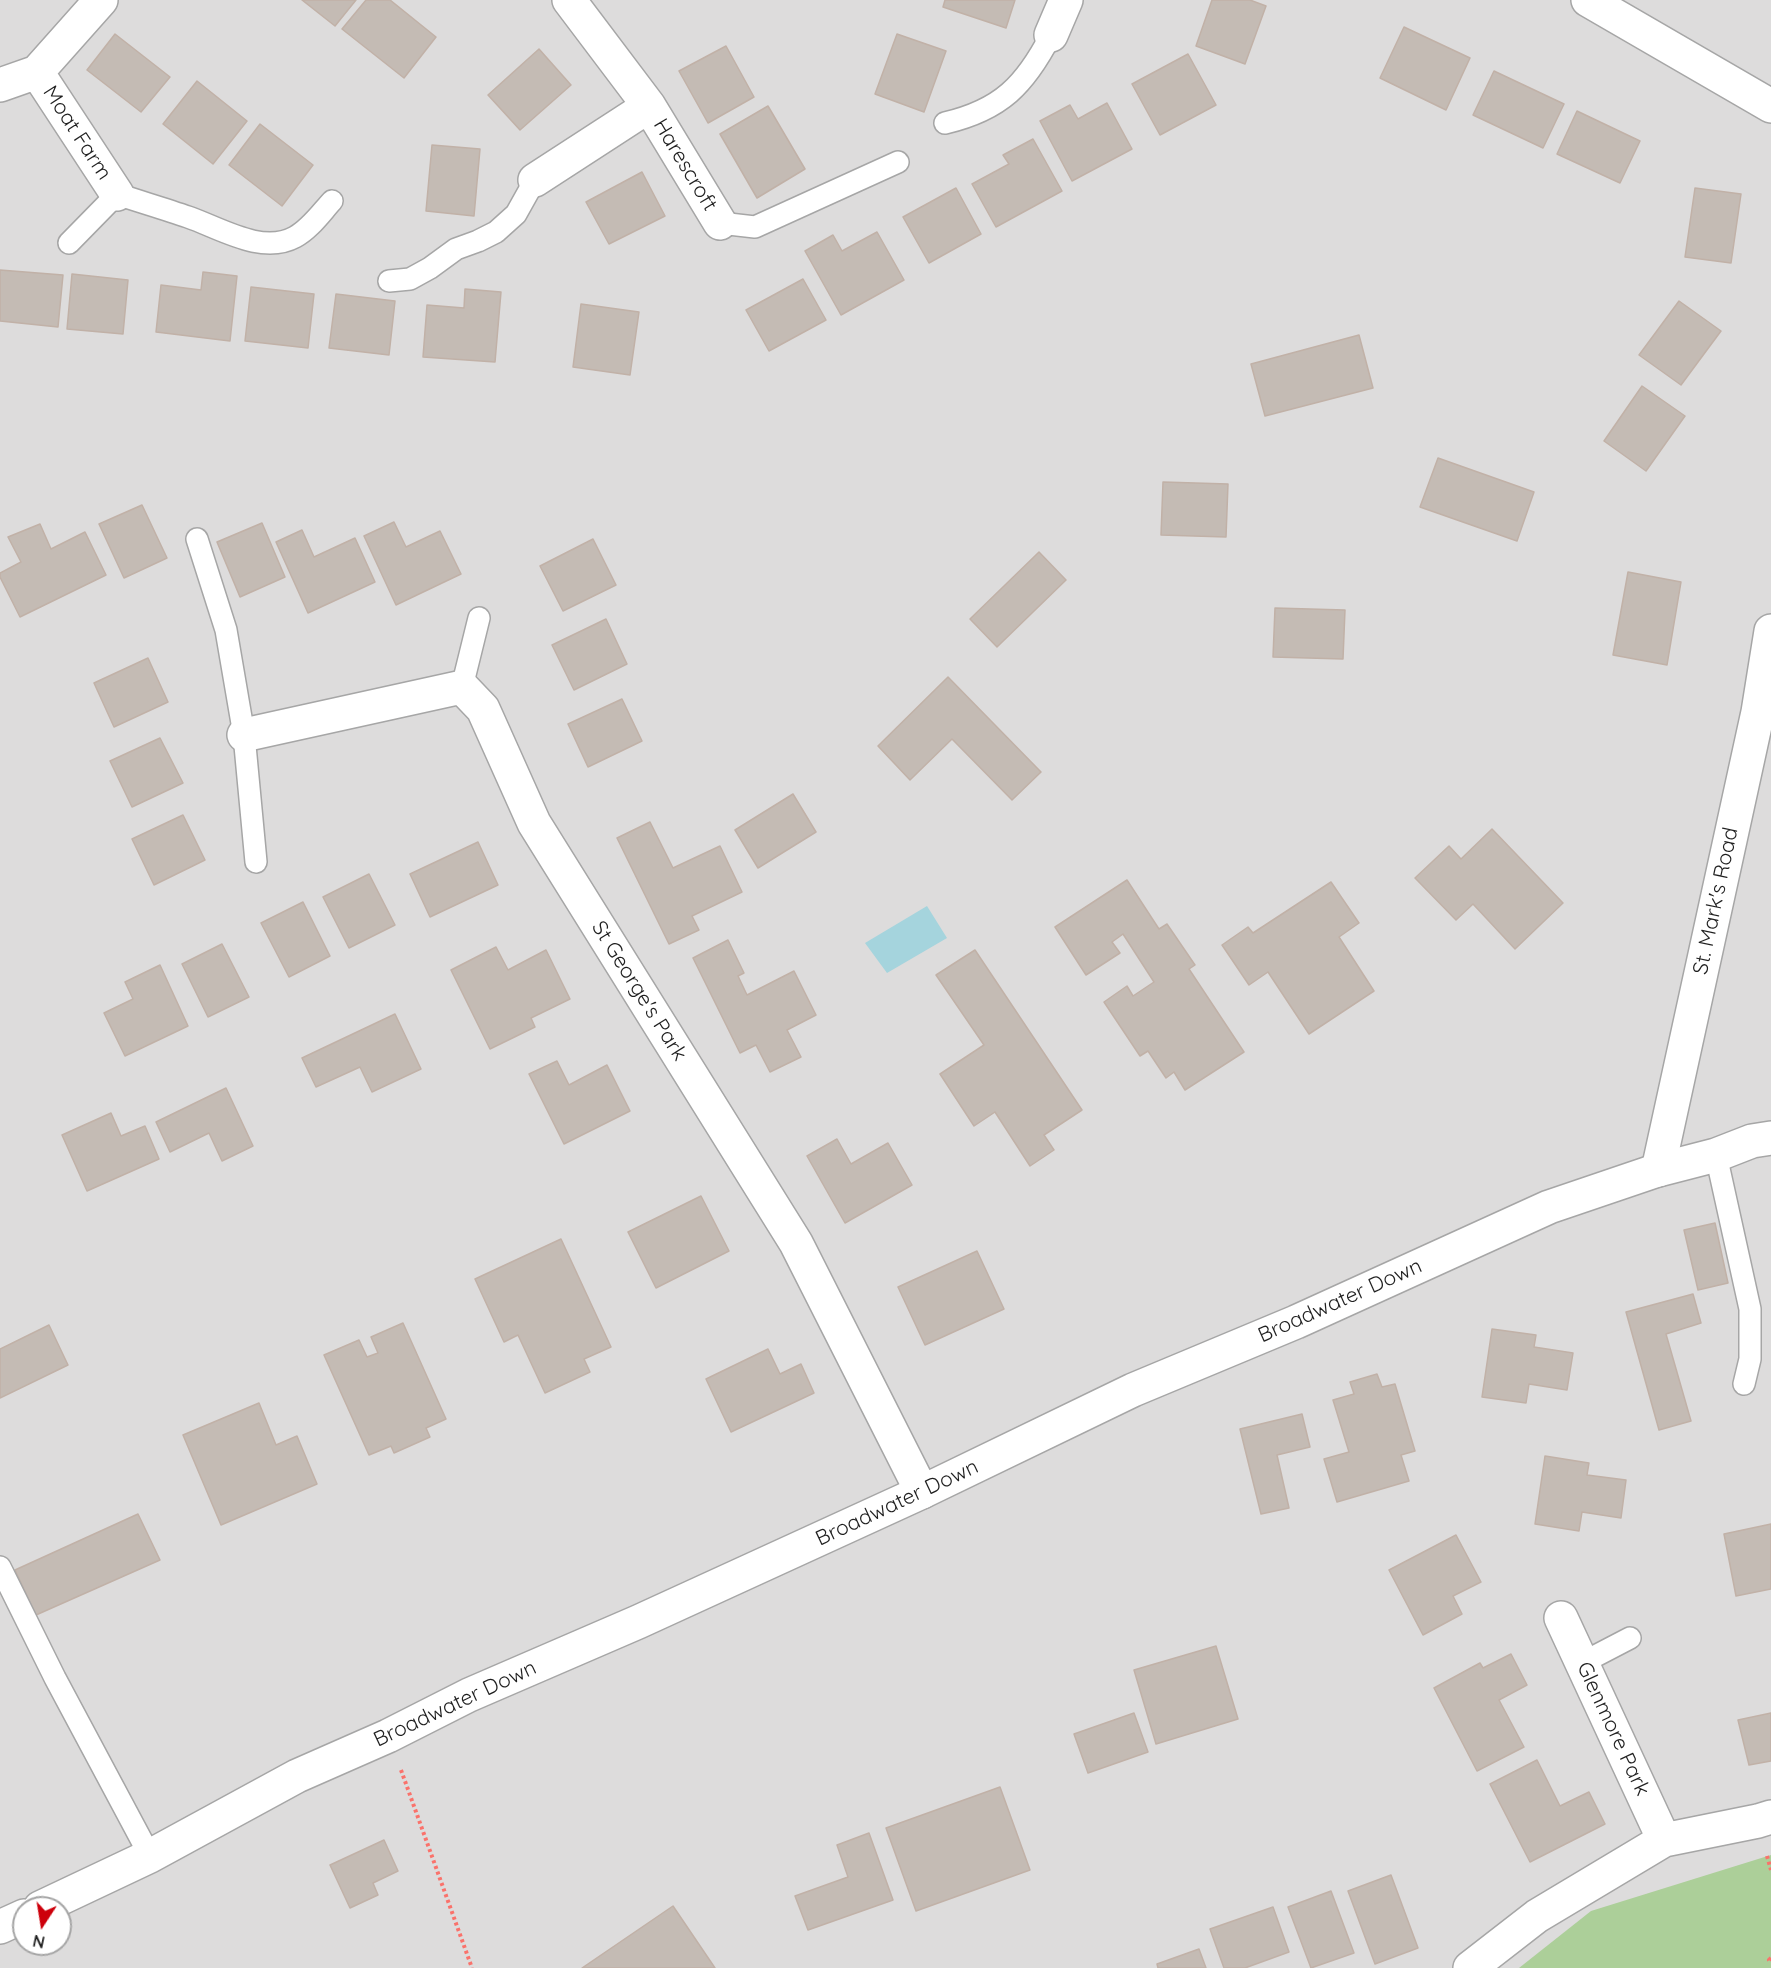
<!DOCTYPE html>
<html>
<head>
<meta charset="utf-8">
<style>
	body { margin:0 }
	#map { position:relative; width:1771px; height:1968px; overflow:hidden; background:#f0ebe5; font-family:Quicksand,sans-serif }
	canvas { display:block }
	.north { position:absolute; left:12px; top:1896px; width:60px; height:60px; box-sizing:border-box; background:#fff; border:2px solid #a5a5a5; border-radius:50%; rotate:192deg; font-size:16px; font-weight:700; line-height:24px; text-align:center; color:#1f1f1f }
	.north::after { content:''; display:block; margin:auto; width:21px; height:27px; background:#cd000b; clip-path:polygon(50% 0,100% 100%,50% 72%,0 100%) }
</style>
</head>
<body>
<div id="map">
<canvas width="1771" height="1968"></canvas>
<div class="north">N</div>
</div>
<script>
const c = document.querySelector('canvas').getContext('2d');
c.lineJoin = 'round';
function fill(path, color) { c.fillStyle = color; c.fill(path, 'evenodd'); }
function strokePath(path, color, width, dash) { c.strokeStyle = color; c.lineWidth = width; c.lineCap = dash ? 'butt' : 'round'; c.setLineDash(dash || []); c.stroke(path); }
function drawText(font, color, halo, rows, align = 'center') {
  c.font = font + ' Quicksand,sans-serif'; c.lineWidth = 4.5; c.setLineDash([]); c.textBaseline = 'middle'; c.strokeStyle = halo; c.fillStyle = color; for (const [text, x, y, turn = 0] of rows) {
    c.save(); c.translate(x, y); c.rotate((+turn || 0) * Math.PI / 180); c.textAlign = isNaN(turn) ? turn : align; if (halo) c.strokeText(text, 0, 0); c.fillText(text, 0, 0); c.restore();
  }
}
const residential = new Path2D(`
	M0,0H1771V1968H0ZM24,1908H60V1944H24Z`);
const forest = new Path2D(`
	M1771,1855V1968H1519L1591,1911Z`);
const water = new Path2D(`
	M927,906L947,938L887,973L865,943Z`);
const building = new Path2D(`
	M302,0H356L335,26Z
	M366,0H390L436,37L404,78L342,29Z
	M945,0H1015L1006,28L943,7Z
	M1212,0H1250L1266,6L1245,64L1196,46Z
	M1404,27L1470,58L1446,110L1380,78Z
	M115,34L170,77L141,112L87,70Z
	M897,34L946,51L924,112L875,94Z
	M726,46L754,97L708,123L679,71Z
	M539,49L571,85L520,130L488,95Z
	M1188,54L1216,105L1160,135L1132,84Z
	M1494,71L1564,104L1543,148L1473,115Z
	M197,81L247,121L213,164L163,124Z
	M1107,103L1132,149L1072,181L1040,121L1070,105L1078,119Z
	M768,106L805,169L757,198L720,134Z
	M1577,111L1640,141L1620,183L1557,154Z
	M260,124L313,165L282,206L229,165Z
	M1033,139L1062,191L996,227L972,184L1009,164L1003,155Z
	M432,145L480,149L474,216L426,211Z
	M642,172L665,216L609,244L586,202Z
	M956,188L981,234L929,263L903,217Z
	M1695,188L1741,194L1731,263L1685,257Z
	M877,232L904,280L841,315L805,251L833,235L842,251Z
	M0,270L63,275L58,327L0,321Z
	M203,272L237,276L230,341L156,332L161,285L201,290Z
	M72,274L128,280L123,334L67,329Z
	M803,279L826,320L769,351L746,310Z
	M251,287L314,294L308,348L245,341Z
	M465,289L501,292L495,362L423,357L427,305L464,308Z
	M336,294L395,301L389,355L329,348Z
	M1679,301L1721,331L1681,385L1639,355Z
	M581,304L639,312L630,375L573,367Z
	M1359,335L1373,388L1265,416L1251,364Z
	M1642,386L1685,416L1646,471L1604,441Z
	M1438,458L1534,492L1517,541L1420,507Z
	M1163,482L1228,484L1226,537L1161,535Z
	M142,505L167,558L124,578L99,524Z
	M394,522L406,547L440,531L461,574L396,605L364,536Z
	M262,523L285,577L240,597L217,542Z
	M40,524L51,549L85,532L106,575L20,617L0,577V573L21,562L8,537Z
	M302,530L314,557L355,538L375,582L308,613L276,542Z
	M593,539L616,585L563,611L540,566Z
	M1039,552L1066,580L997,647L970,619Z
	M1628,572L1681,582L1667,665L1613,655Z
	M1275,608L1345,610L1343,659L1273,657Z
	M606,619L627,664L574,690L552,645Z
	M148,658L168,702L114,727L94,683Z
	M948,677L1041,772L1012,800L952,739L910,780L878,746Z
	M622,699L642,741L588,767L568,724Z
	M160,738L183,783L132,807L110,761Z
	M793,794L816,832L758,868L735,830Z
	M183,815L205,860L154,885L132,839Z
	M650,822L673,868L720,846L742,892L692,916L699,930L669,944L617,838Z
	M1492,829L1563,903L1515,949L1473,904L1456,920L1415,878L1449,846L1461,859Z
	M478,842L498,885L430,917L410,874Z
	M369,874L395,925L349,948L323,897Z
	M1127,880L1159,929L1167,924L1195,965L1189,969L1244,1052L1185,1090L1174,1072L1166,1078L1148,1051L1140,1056L1104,1002L1127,986L1133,996L1154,982L1123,934L1112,942L1120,953L1086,975L1055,927Z
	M1331,882L1359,923L1339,937L1374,991L1309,1034L1268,972L1249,985L1222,945L1248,927L1253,933Z
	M303,902L330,956L289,977L261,923Z
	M728,940L744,973L738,976L747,995L794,971L816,1015L787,1030L801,1057L770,1072L756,1045L740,1053L693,958Z
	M222,944L249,997L208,1017L182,964Z
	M496,947L508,970L546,950L570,999L531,1018L535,1027L490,1049L451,970Z
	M975,950L1082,1110L1044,1135L1054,1150L1030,1166L995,1112L974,1126L940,1074L984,1045L936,975Z
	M160,965L188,1026L125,1056L104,1013L133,999L125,982Z
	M395,1014L421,1069L372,1092L360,1067L316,1087L302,1058Z
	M557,1061L569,1085L607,1065L630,1111L564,1144L529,1074Z
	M226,1088L253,1146L222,1161L209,1133L170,1152L156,1122Z
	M111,1113L121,1136L145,1126L159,1159L87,1191L62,1135Z
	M837,1139L851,1164L888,1143L912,1185L845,1223L807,1156Z
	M701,1196L729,1251L656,1288L628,1232Z
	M1715,1223L1728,1283L1698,1290L1684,1230Z
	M561,1239L611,1347L584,1359L590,1372L545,1393L518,1335L504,1342L475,1279Z
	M977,1251L1004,1309L925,1345L898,1287Z
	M1693,1294L1701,1323L1666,1334L1691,1421L1659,1430L1626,1312Z
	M403,1323L446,1419L426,1428L430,1437L394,1453L391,1446L369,1455L324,1355L359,1340L367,1357L378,1353L371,1337Z
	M49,1325L68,1365L0,1398V1349Z
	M1492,1329L1536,1335L1534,1347L1573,1353L1567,1390L1529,1384L1526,1403L1482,1397Z
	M768,1349L780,1374L801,1364L814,1393L731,1432L706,1379Z
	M1377,1374L1382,1387L1395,1384L1415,1451L1401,1455L1409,1481L1337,1502L1324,1459L1349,1452L1333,1400L1354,1394L1350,1382Z
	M259,1403L276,1445L297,1436L317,1484L221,1525L183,1435Z
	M1302,1414L1310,1447L1277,1455L1289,1508L1261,1514L1240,1429Z
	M1545,1456L1589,1463L1587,1475L1626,1480L1621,1518L1582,1512L1579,1531L1535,1524Z
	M138,1514L160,1560L36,1615L15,1570Z
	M1771,1524V1589L1736,1596L1724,1534Z
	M1456,1535L1481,1582L1453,1596L1462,1614L1423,1635L1389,1570Z
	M1216,1646L1238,1719L1156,1744L1134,1670Z
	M1511,1654L1527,1685L1499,1700L1524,1747L1477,1771L1434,1688L1480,1663L1483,1668Z
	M1134,1713L1148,1752L1088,1773L1074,1734Z
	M1771,1713V1761L1749,1765L1738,1720Z
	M1537,1760L1560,1806L1589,1792L1605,1824L1530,1862L1490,1784Z
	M1000,1787L1030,1870L916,1911L886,1828Z
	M869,1833L893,1900L808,1930L795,1896L848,1877L837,1845Z
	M384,1840L398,1871L373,1883L378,1895L350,1908L330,1865Z
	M1391,1875L1418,1948L1375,1964L1348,1891Z
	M1331,1891L1354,1953L1311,1968L1288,1907Z
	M673,1906L715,1968H582Z
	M1273,1907L1289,1952L1245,1968H1224L1210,1929Z
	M1199,1949L1206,1968H1158L1157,1964Z`);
const path = new Path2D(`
	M401,1770L472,1968
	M1767,1856L1771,1870
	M1771,1958L1769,1960L1771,1962`);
const service = new Path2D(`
	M945,123C1001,110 1025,85 1051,35
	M720,223L755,227L898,162
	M69,243L117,194C141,202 165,209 188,217C220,228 262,255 295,237C310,229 321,213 332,201
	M389,281L410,279L430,268L456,249L478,241L496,232L516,214L535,180
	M197,539L226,630L244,735L256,862
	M462,687L479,618
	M1716,1155L1750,1309V1359L1744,1384
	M0,1567L55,1678L150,1856
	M1582,1663L1630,1638`);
const minor = new Path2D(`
	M569,0L649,106L720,223
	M1588,0L1771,106
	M1051,35L1066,0
	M37,72L117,194
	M0,85L37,72L101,0
	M535,180L649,106
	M244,735L462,687L483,709L534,823L796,1243L922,1492
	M1658,1170L1758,712L1771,631
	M1561,1618L1664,1840
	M1470,1968L1537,1916L1664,1840L1758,1821L1771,1817`);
const tertiary = new Path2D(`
	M40,1908L150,1856L297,1776L388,1736L469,1695L638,1622L922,1492L1133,1390L1296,1322L1549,1207L1658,1170L1716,1155L1752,1141L1771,1138
	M0,1927L24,1916`);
const streetNames = [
	["Moat Farm",77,133,57],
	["Harescroft",685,165,59],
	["St. Mark's Road",1716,901,-78],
	["St George's Park",639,991,58],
	["Broadwater Down",1340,1301,-24],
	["Broadwater Down",897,1503,-25],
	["Broadwater Down",455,1704,-25],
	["Glenmore Park",1613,1729,65]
];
fill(residential, '#dddcdc');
fill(forest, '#accf99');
fill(water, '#a5d4dd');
fill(building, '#c4bbb4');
strokePath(building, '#c1b1a7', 1.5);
strokePath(service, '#a6a6a6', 24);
strokePath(minor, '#a6a6a6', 36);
strokePath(tertiary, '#a6a6a6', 36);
strokePath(path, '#fa726b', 4, [3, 3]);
strokePath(service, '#fff', 21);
strokePath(minor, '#fff', 33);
strokePath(tertiary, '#fff', 33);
drawText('21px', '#1f1f1f', '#fff', streetNames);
</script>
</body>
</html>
